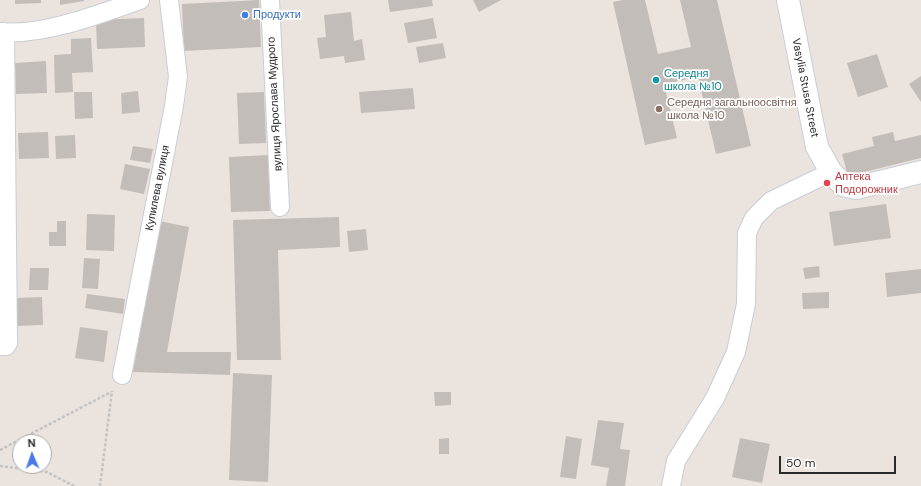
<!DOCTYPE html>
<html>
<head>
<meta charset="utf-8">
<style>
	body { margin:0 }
	#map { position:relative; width:921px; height:486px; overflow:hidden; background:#ebe3dd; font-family:"DM Sans",sans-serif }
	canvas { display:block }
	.north { position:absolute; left:12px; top:434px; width:40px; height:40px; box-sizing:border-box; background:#fff; border:1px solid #aaa; border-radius:50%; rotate:358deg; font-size:11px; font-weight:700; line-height:16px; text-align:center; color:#2a2a2a }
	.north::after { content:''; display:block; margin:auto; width:14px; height:18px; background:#4a7aea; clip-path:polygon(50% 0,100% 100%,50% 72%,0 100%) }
	.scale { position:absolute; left:779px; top:456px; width:117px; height:18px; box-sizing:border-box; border:2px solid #2a2a2a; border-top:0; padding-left:5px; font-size:12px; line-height:14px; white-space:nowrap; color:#2a2a2a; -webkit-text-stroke:3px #fff; paint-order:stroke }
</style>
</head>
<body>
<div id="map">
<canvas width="921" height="486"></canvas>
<div class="north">N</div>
<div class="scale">50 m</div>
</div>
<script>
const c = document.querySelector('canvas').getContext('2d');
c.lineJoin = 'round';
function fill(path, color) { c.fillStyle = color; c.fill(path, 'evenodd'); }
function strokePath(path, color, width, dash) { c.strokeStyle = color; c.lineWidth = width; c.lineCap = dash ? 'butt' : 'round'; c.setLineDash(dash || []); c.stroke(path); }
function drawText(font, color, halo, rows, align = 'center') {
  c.font = font + ' "DM Sans",sans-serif'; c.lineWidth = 3.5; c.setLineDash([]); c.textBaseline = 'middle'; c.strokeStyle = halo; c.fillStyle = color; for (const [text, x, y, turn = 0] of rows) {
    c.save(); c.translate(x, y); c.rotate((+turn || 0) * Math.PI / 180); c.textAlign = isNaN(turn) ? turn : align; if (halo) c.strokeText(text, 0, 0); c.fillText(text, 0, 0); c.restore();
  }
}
const building = new Path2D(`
	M15,0H41V3L15,4Z
	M60,0H84V1L60,5Z
	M259,0L261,47L184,51L182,4Z
	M388,0H432L433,6L390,12Z
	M473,0H501L479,12Z
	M623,0H645L658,54L691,47L680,0H717L751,146L716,154L698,77L664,84L677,138L645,145L613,2Z
	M351,12L354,41L362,39L365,60L345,63L344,56L320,59L317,38L326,37L324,15Z
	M144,18L145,47L97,49L96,20Z
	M433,18L437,38L408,43L404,23Z
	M91,38L93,72L72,73L73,92L55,93L54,55L71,54V39Z
	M443,43L446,58L419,63L416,47Z
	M877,54L888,87L858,97L847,63Z
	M46,61L47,93L16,94L15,63Z
	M921,76V102L909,84Z
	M413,88L415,109L361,113L359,92Z
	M138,91L140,112L122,114L121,93Z
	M74,92H92L93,118L75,119Z
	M264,92L266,143L239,144L237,93Z
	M48,132L49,158L19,159L18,133Z
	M893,132L895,141L921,135V158L848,176L842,154L874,146L872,137Z
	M75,135L76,158L56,159L55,136Z
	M133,146L153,149L150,163L130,160Z
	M268,155L270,211L231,212L229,157Z
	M125,164L150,169L144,194L120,189Z
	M886,204L891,238L834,246L829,212Z
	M87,214L115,215L114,251L86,250Z
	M339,217L340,247L278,250L281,360H237L233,220Z
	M57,221H66V246H49V232H57Z
	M159,221L189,227L167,352H231L230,375L133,372Z
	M366,229L368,250L349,252L347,231Z
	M84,258L100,259L98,289L82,288Z
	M819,266L820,277L805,279L803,268Z
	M30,268H49L48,290H29Z
	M921,269V293L887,297L885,273Z
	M829,292V308L803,309L802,293Z
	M87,294L125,299L123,314L85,308Z
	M42,297L43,325L15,326L14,298Z
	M80,327L108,331L104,362L75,358Z
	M233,373L272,375L268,482L229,480Z
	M434,392H451V405L435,406Z
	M598,420L624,423L620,449L630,450L625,486H606L609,468L591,465Z
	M566,436L582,439L576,479L560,477Z
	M449,438V454H439V439Z
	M740,438L770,444L762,483L732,477Z`);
const path = new Path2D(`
	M0,450L111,392
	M0,466L47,472L74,486
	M100,486L112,391`);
const street = new Path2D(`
	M270,0L280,207
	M0,32C44,36 99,14 140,0
	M0,346H6L8,343L5,32
	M122,375L174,106L178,77L169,0
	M671,486L676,461L715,398L736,352L746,304L747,233L754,218L771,201L831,172`);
const secondary = new Path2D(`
	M788,0L817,147L831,172L843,185L856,188L921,172`);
const markers = [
	[245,15,4,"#3f7fe0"],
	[656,80,4,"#0f9aa8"],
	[659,109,4,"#8d6e63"],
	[827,183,4,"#e0444e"]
];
const shopNames = [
	["Продукти",253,15]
];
const cultureNames = [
	["Середня",664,74],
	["школа №10",664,87]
];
const streetNames = [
	["Vasylia Stusa Street",805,88,79],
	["вулиця Ярослава Мудрого",275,104,-93],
	["Купилева вулиця",158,188,-79]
];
const educationNames = [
	["Середня загальноосвітня",667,103],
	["школа №10",667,116]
];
const healthNames = [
	["Аптека",835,177],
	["Подорожник",835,190]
];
fill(building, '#c3bdba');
strokePath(street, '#c9cdd6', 20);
strokePath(secondary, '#c9cdd6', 24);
strokePath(path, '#c3c3c3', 2.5, [3, 2]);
strokePath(street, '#fff', 18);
strokePath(secondary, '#fff', 22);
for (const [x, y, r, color] of markers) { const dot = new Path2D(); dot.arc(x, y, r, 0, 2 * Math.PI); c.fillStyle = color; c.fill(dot); strokePath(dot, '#fff', 1.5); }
drawText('11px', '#366cbe', '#fff', shopNames, 'left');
drawText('11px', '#0d838f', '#fff', cultureNames, 'left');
drawText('11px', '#2a2a2a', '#fff', streetNames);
drawText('11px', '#785e54', '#fff', educationNames, 'left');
drawText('11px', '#be3a42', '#fff', healthNames, 'left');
</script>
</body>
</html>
